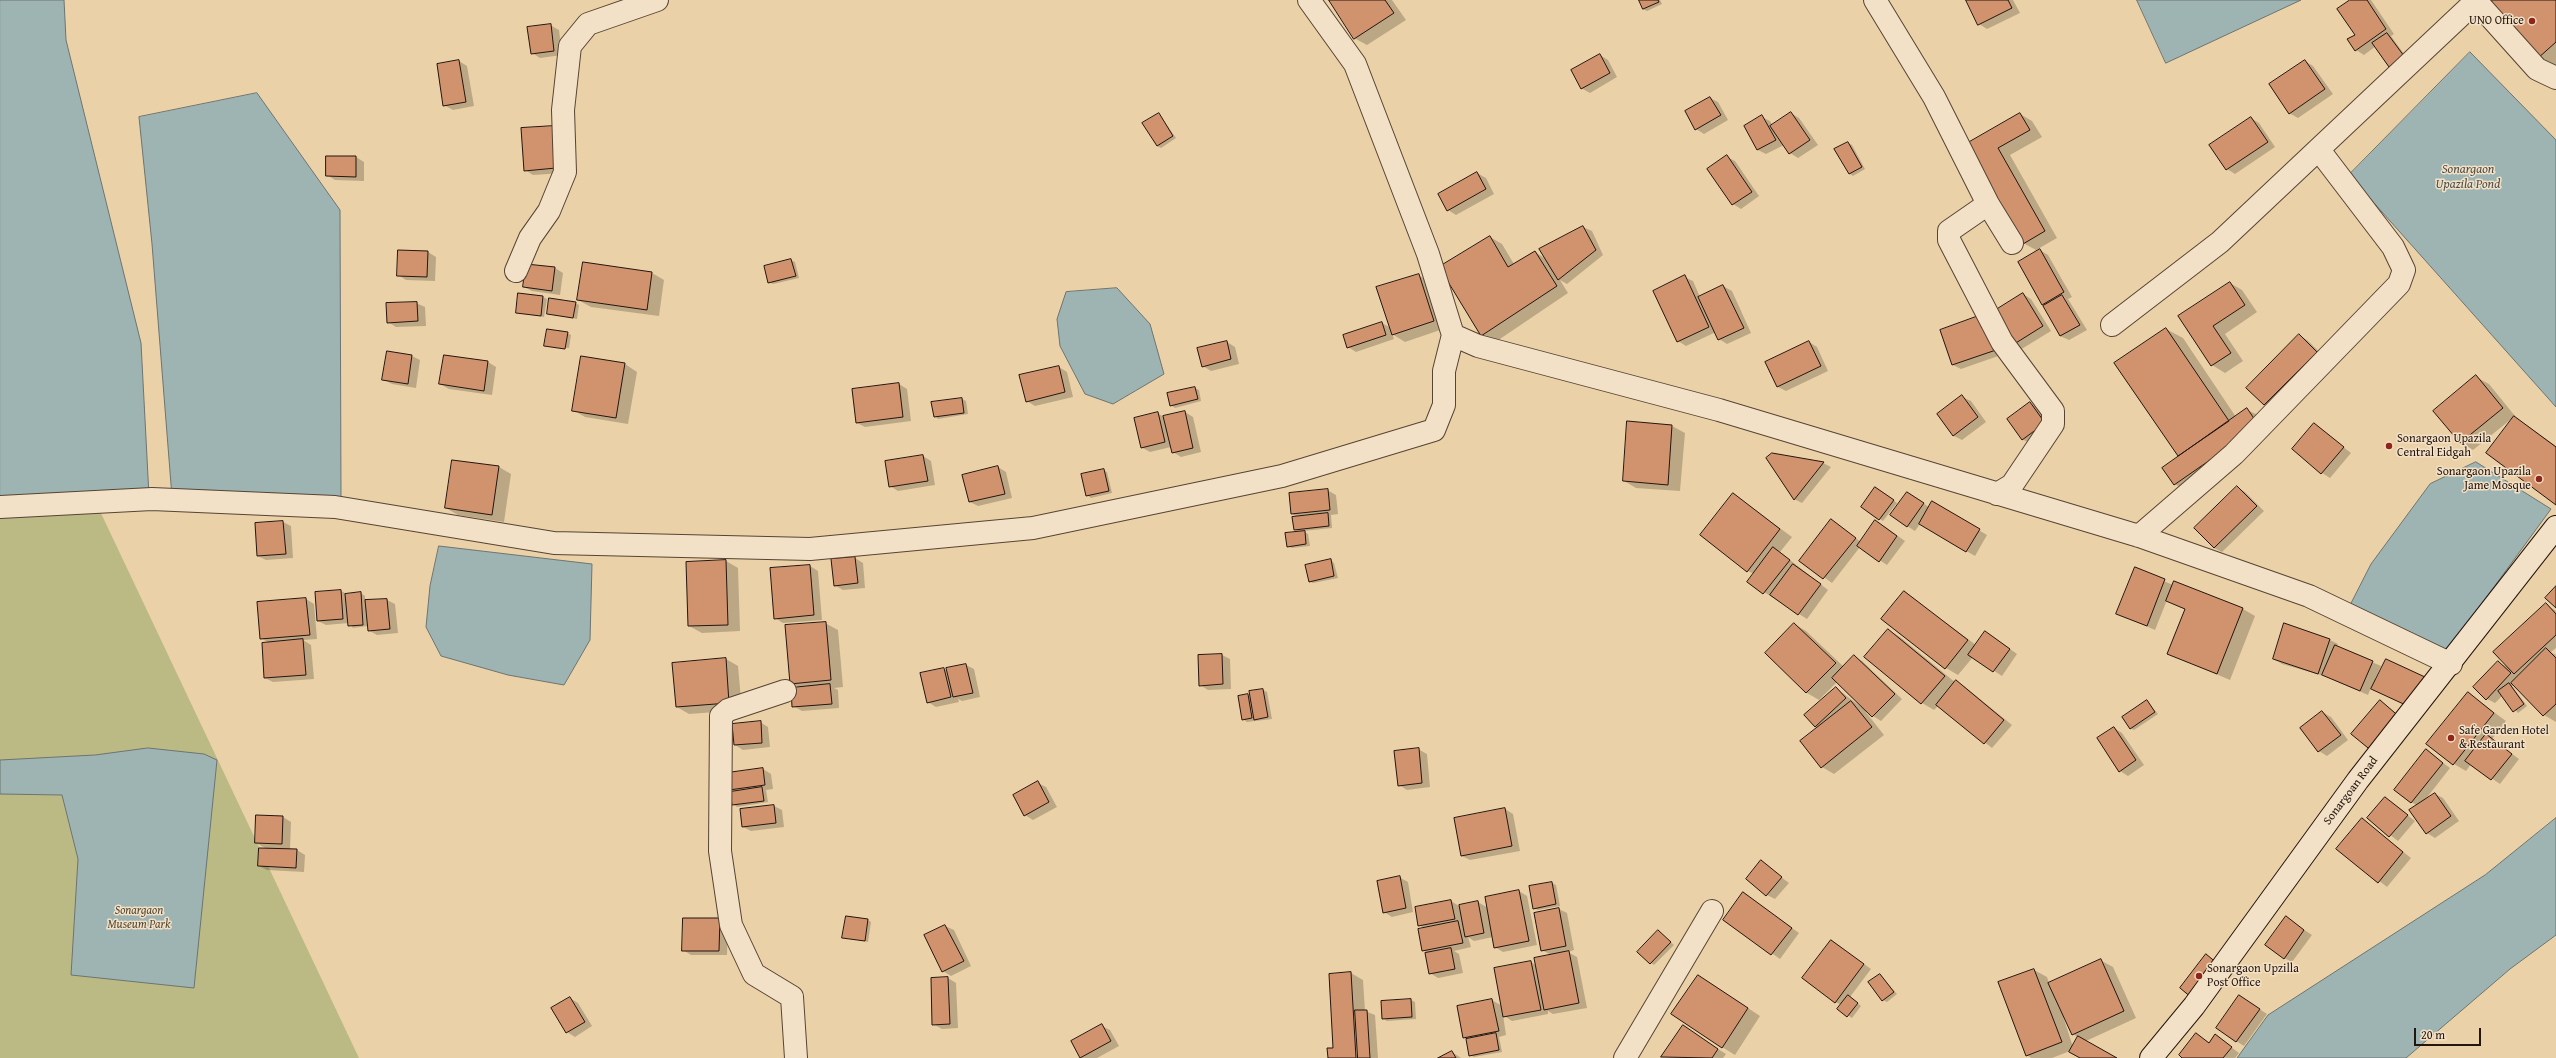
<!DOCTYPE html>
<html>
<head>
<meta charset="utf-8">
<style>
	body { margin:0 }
	#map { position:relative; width:2556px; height:1058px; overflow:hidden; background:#ebd1a7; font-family:"Gentium Book Plus",serif }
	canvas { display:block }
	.scale { position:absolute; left:2414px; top:1028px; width:67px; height:18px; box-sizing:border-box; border:2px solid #24150f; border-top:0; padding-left:5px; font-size:12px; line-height:14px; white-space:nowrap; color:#24150f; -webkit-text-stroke:3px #f2e1c6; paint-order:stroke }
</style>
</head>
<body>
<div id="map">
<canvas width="2556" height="1058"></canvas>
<div class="scale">20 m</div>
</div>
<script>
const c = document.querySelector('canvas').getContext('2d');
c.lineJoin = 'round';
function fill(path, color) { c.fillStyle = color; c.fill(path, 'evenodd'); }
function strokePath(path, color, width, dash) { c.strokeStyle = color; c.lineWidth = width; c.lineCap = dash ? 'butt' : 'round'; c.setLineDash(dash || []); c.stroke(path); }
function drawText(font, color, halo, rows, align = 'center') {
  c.font = font + ' "Gentium Book Plus",serif'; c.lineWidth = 3; c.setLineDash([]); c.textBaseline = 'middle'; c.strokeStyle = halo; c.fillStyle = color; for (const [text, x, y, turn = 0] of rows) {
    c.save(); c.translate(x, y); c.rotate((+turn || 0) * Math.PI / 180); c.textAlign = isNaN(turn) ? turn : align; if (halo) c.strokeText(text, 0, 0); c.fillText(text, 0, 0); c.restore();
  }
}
const green = new Path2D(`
	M0,300L359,1058H0Z`);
const water = new Path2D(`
	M0,0H64L66,40L141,343L149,496L0,503Z
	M2137,0H2301L2166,63Z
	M2470,52L2556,140V407L2349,175Z
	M257,93L340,210L341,498L172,497L152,244L139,117Z
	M1117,288L1150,324L1164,374L1113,404L1085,394L1060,346L1057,319L1066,292Z
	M2476,462L2551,509L2442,658L2347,611L2371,564L2430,484Z
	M439,546L592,564L590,640L564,685L508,675L441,656L426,627L430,586Z
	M148,748L204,754L217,760L194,988L71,975L78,859L62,795L0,794V760L95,755Z
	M2556,818V935L2510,969L2406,1058H2237L2268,1015L2485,875Z`);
const shadow = new Path2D(`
	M1330,0H1392L1406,20L1367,45L1354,38Z
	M1640,0H1660L1662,4L1647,11L1643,9Z
	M1967,0H2013L2020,13L1987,29L1979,24Z
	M2352,0H2371L2394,34L2391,36L2407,58L2393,68L2376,46L2364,55L2356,50Z
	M2492,0H2556V66L2538,58Z
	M550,25L559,30L562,55L540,58L532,53Z
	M1600,55L1608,60L1617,77L1590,93L1581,88Z
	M459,61L467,66L474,106L453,110L444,105L438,65Z
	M2305,61L2313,66L2333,94L2298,118L2289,113Z
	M1710,98L1718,102L1728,120L1704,134L1696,129Z
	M1791,113L1799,118L1818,145L1798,158L1790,153L1784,145L1766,154L1758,150L1745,126L1762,117L1770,121L1773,126Z
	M1159,114L1176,138L1161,148L1157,146Z
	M2020,114L2032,121L2042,137L2010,155L2057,238L2036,250L2023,243L1967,144Z
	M2251,118L2259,123L2275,147L2235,174L2227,169Z
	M553,127L564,173L533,175L525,170Z
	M1848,143L1852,145L1865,169L1853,176L1850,174Z
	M356,157L364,162V181L335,180L327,175Z
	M1727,157L1735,161L1759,196L1741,209L1733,204Z
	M1477,173L1486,178L1494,194L1456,215L1448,210Z
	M1583,227L1592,231L1603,255L1567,284L1560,280L1568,293L1494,343L1482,336L1490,237L1502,244L1514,264L1535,252L1546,259Z
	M2040,250L2048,255L2072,297L2068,299L2087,330L2069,340L2060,336L2044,307L2046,306L2043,304Z
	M428,252L436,257L435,281L406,280L398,275Z
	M791,260L795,262L799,278L773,284L769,282Z
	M584,263L652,273L664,280L659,316L591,307L578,300Z
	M555,268L563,273L560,295L532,291L524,287Z
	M1418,275L1431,282L1446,328L1405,342L1392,334L1394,339L1356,352L1348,347L1382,323L1391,328Z
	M1684,277L1693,281L1700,297L1723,286L1732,291L1751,333L1727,344L1719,339L1716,332L1686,346L1678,341Z
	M2230,283L2242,290L2257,312L2225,334L2243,361L2225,373L2212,365L2180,316Z
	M2023,294L2031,299L2051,331L2020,350L2012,345Z
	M543,297L547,299L544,317L517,312Z
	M416,303L425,307L426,326L396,327L388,322Z
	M575,303L579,305L577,319L548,314Z
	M1992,320L2004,354L1961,369L1953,365Z
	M2166,329L2183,338L2236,417L2247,410L2256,414L2267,431L2183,489L2175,484L2181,456L2178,455Z
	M567,333L571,335L569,348L546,346Z
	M2299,335L2307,340L2325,357L2273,409L2247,388Z
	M1227,342L1235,347L1239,364L1211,371L1203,366Z
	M1809,342L1817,347L1828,371L1786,391L1778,387Z
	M412,356L420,360L416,388L392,384L384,380Z
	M582,357L625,364L637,372L628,424L585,417L573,410Z
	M488,362L496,367L492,395L449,389L440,384Z
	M1059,367L1067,372L1073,397L1035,406L1027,401Z
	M2476,377L2489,384L2515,416L2473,450L2461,442Z
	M899,384L907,389L911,421L865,427L857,423L853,390Z
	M1195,388L1199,390L1201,401L1175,408L1171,405Z
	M1962,397L1971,401L1986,422L1962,440L1954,436L1938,415Z
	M962,399L966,401L968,414L938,419L935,416Z
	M2030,403L2038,408L2052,428L2031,444L2022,439Z
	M1185,412L1193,417L1201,452L1181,457L1173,452L1171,447L1150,452L1141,447L1157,413L1164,417Z
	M2515,417L2556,446V504Z
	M1628,422L1672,426L1685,433L1680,491L1636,488L1624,481Z
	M2314,424L2351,453L2330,478L2322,473Z
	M923,456L931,461L935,485L898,491L890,486Z
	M1823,463L1831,467L1802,503L1794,499Z
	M499,467L511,474L504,522L458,515L446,508Z
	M998,467L1006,472L1012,498L978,506L970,502Z
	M1103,470L1107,472L1112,493L1091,498L1087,495Z
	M2237,487L2245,492L2264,511L2222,552L2214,548L2195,528Z
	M1327,490L1336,495L1338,514L1331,515L1332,528L1303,531L1308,534L1310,546L1292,548L1288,546L1299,532L1295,530L1298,517L1292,514Z
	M1879,490L1897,503L1883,521L1880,519Z
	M1733,494L1792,537L1780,552L1828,590L1807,619L1748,582L1754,574L1748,571Z
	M1916,498L1930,508L1933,503L1987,535L1975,556L1920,524L1915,531L1907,526Z
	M1831,521L1861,542L1884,526L1905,541L1887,565L1860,547L1832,583L1800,560Z
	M283,522L291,526L293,558L266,560L258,556Z
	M855,558L863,563L865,588L843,590L834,585Z
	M1331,560L1334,563L1338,578L1313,583L1310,581Z
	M726,561L738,568L740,631L702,633L689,626Z
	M810,566L818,571L822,620L783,623L775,618Z
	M2135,569L2173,585L2174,583L2243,609L2255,616L2230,680L2169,654L2186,610L2167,600L2155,630L2118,614Z
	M341,591L347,594L361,593L365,596V601L387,600L395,604L398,633L377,635L368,630V626L353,628L349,623L326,625L318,621Z
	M1904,592L1976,645L1993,637L2017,654L2002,676L1973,657L1958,675L1946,668Z
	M306,599L314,604L317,639L303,640L311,645L314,679L273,682L265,678L269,643L261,638L258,603Z
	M2546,604L2556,611V648L2551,652L2556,655V722L2544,715L2514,684L2512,686L2527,706L2518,713L2502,696L2495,703L2487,699L2498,662L2509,668Z
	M825,623L838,630L843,687L834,688L838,690L839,708L802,711L793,706L800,688L791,683Z
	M1794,624L1806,631L1844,667L1854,656L1862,661L1902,699L1881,721L1865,711L1884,735L1834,774L1822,767L1818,728L1815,726L1836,688L1864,709L1837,682L1819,700L1807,693L1766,653Z
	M2285,625L2330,640L2338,644L2337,647L2381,666L2375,679L2419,711L2371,688L2368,695L2327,677L2282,664L2274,659Z
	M1888,630L1900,637L1956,683L1964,686L2012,725L1992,748L1938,706L1934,710L1922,703L1866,657Z
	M1222,655L1230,659L1231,689L1208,690L1200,685Z
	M726,659L738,666L742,710L689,714L677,707Z
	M966,665L974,669L980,697L962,701L958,699L959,702L936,707L928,702L944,669L948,671Z
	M1263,690L1267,692L1272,719L1247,722L1243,719L1248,696L1251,697L1250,692Z
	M2468,693L2506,721L2492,739L2519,759L2500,784L2471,764L2466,771L2454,764Z
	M2380,701L2410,724L2382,756Z
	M2147,702L2158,714L2134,730L2130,728Z
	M2322,712L2331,717L2348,740L2327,756L2319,751L2301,729Z
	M760,722L768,727L770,747L743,750L735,745Z
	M2114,728L2122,733L2144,765L2128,776L2120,771Z
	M1418,749L1427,754L1430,787L1407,790L1399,785Z
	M2426,750L2450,768L2425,800L2435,794L2443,798L2459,821L2435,838L2427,833L2418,806L2411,802Z
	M763,769L771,774L773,789L766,790L768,802L737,807L733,804L735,792L730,789Z
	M1038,783L1046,787L1057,807L1033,820L1025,815Z
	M2385,798L2415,821L2398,841L2368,818Z
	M774,806L782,810L784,827L751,831L743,827Z
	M1505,809L1513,814L1520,851L1470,860L1462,856Z
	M257,816L283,817L291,822L290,850H297L305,855L304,872L267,870L259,866L267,849L256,843Z
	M2362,819L2411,858L2387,887L2338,849Z
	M1761,862L1789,883L1775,899L1767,895Z
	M1399,877L1408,882L1413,912L1392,917L1384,912Z
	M1552,883L1556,885L1560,906L1538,910L1534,908Z
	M1519,891L1527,896L1537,945L1503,952L1495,947L1493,937L1474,941L1468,937L1471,947L1454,951L1459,954L1463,973L1438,978L1430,973L1429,954L1423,950L1426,929L1419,925L1451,901L1459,906L1478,902L1488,908Z
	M1744,894L1799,933L1780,959L1725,920Z
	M1559,909L1567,913L1574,950L1568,952L1577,957L1587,1008L1553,1014L1548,1011V1014L1512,1021L1503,1015L1506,1035L1499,1037L1502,1052L1474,1057L1470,1055L1467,1039L1464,1037L1492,1000L1502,1006L1531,962L1536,965L1551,955L1542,950L1535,914Z
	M2286,918L2312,935L2292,962L2284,958Z
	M684,919L728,924L727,955H691L683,950Z
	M868,920L871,922L868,942L843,937Z
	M945,926L954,930L971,966L951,976L943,971Z
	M1658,931L1674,945L1654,965L1651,963Z
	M1832,941L1871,969L1850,997L1861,1006L1852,1018L1839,1009L1842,1005L1835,1002Z
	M2100,960L2113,967L2136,1018L2086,1041L2115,1058H2082L2070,1051L2052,1058H2031L2027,1055L2034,970L2047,977L2049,983ZM2059,1004L2073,1034L2079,1038L2073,1047Z
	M1351,973L1363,980L1365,1011L1375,1015L1378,1058H1329L1334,1049Z
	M1880,975L1897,994L1887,1002L1883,1000Z
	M948,978L956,983L958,1028L942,1029L933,1024L932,979Z
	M1710,983L1760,1016L1735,1055L1722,1047Z
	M2240,996L2267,1014L2244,1046L2236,1041Z
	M570,998L578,1003L592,1026L575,1037L567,1032Z
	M1411,1000L1415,1002L1416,1019L1387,1021L1383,1018L1382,1002Z
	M1102,1026L1110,1030L1119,1046L1097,1058H1080Z
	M1683,1027L1726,1054L1723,1058L1662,1057Z
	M2196,1034L2210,1043L2216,1036L2239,1053L2235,1058H2184Z
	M1452,1052L1461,1058H1440Z`);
const building = new Path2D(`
	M1329,0H1385L1394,13L1354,39Z
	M1639,0H1658L1659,2L1643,9Z
	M1966,0H2008L2012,8L1978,25Z
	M2350,0H2367L2386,29L2355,51L2347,39L2355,35L2337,9Z
	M2491,0H2556V42L2537,59Z
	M551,24L554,51L531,54L527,27Z
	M2387,33L2404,56L2389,67L2372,43Z
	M1600,54L1610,73L1581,89L1571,70Z
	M459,60L466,102L443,106L437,64Z
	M2305,60L2325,89L2289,114L2269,84Z
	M1710,97L1721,115L1695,130L1685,111Z
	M1791,112L1810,140L1789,154L1770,126Z
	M1159,113L1173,136L1157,146L1142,123Z
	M2020,113L2030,130L1998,148L2045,231L2023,244L1966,144Z
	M1762,115L1776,140L1757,150L1744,126Z
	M2251,117L2268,142L2226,170L2209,145Z
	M554,126L556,168L524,171L521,128Z
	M1848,142L1862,167L1849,174L1834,149Z
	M1727,155L1752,192L1732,205L1707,169Z
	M326,156H356V177L326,176Z
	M1477,172L1486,189L1447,211L1438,194Z
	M1583,226L1596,250L1558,280L1539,249Z
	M1490,236L1508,267L1535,251L1557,286L1481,336L1439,267Z
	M2040,249L2064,292L2042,305L2018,262Z
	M398,250L428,251L427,277L397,276Z
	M791,259L796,276L768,283L764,266Z
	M583,262L652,272L647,310L577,300Z
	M526,264L555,267L552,291L523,287Z
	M1419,274L1434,321L1392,335L1376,287Z
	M1685,275L1709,327L1677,342L1653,291Z
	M2230,282L2245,305L2213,326L2231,353L2211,366L2178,316Z
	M1723,285L1744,328L1718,340L1698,297Z
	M518,293L543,296L541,316L516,313Z
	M2023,293L2043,326L2011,346L1991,313Z
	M2062,295L2080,325L2060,336L2043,306Z
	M549,298L576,302L573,318L547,314Z
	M417,302L418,321L387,323L386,303Z
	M1984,314L1996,350L1952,365L1940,330Z
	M1382,322L1386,335L1347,348L1343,335Z
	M2166,328L2229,421L2178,456L2114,363Z
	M547,329L568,332L565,349L544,346Z
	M2299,334L2317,352L2264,405L2246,388Z
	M1227,341L1231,359L1202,367L1197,348Z
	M1809,341L1821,366L1777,387L1765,362Z
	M387,351L412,355L408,384L382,380Z
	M444,355L488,361L484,391L439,384Z
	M581,356L625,363L616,418L572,411Z
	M1059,366L1065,392L1026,402L1019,375Z
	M2476,375L2503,408L2460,443L2433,411Z
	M899,383L903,417L856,423L852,389Z
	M1195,387L1198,399L1170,406L1167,393Z
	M1962,395L1978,417L1953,436L1937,414Z
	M962,398L964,413L934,417L931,402Z
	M2030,402L2045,423L2022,440L2007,419Z
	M2247,408L2259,426L2174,485L2162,468Z
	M1185,411L1193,448L1172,453L1163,416Z
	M1158,412L1165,442L1141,448L1134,418Z
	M2514,416L2556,447V505L2486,453Z
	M1627,421L1672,425L1668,485L1623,481Z
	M2314,423L2344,447L2321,474L2292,449Z
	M1772,453L1824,462L1794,500L1766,458Z
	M923,455L928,481L889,487L885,461Z
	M452,460L499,466L492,515L445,508Z
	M998,466L1005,494L969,502L962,475Z
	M1104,469L1109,491L1086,496L1081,474Z
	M2237,486L2257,506L2214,548L2194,528Z
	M1875,487L1894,500L1879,520L1861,507Z
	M1328,489L1330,510L1291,514L1289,493Z
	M1907,492L1924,503L1907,527L1890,515Z
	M1733,493L1780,529L1747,572L1700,535Z
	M1932,501L1980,529L1966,552L1919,524Z
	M1328,513L1329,526L1294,530L1292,517Z
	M1831,519L1856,538L1823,579L1799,561Z
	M1875,520L1897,536L1879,562L1857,546Z
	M283,521L286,554L257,556L255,523Z
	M1305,531L1306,544L1287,547L1285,533Z
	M1773,547L1790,560L1763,594L1747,582Z
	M855,557L858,583L834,586L831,559Z
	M1331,559L1334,576L1309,582L1305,565Z
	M726,560L728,625L688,626L686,562Z
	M1793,564L1821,584L1798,615L1770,595Z
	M810,565L814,615L774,619L770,568Z
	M2135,567L2165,579L2147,626L2116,614Z
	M2174,581L2243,608L2217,674L2167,654L2185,609L2166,601Z
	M2556,586V608L2545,598Z
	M341,590L343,619L317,621L315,592Z
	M1904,591L1968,640L1945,669L1881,619Z
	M361,592L363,625L348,626L345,594Z
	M306,598L310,635L260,639L257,602Z
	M387,599L390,629L368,631L365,600Z
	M2546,603L2556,614V635L2514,674L2493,652Z
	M826,622L831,680L790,684L785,625Z
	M1794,623L1836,663L1806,693L1765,653Z
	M2284,623L2330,639L2318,674L2273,659Z
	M1888,629L1945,676L1921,704L1864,657Z
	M1985,631L2010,649L1993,672L1968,655Z
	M303,639L306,675L264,678L262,643Z
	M2335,645L2373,661L2360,691L2322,675Z
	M2546,648L2556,658V704L2543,716L2511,683Z
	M1222,654L1223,684L1199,686L1198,655Z
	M1854,655L1895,694L1872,717L1832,678Z
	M726,658L729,703L676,707L672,663Z
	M2386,659L2425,677L2410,707L2371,689Z
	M2498,661L2511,673L2486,700L2473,687Z
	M966,664L973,693L953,697L946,668Z
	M944,668L951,697L927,703L920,673Z
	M1956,680L2004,720L1984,744L1936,705Z
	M2509,683L2524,704L2513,712L2498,691Z
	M830,684L832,704L792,707L791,688Z
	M1836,687L1846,698L1815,727L1804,715Z
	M1263,689L1268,717L1254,720L1249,691Z
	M2468,692L2494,713L2453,765L2426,744Z
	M1248,694L1252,718L1242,720L1238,696Z
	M2147,700L2155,712L2130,729L2122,717Z
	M2380,700L2402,719L2373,752L2351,734Z
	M1851,701L1872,727L1821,768L1800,741Z
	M2322,711L2341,735L2318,752L2300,728Z
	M761,721L762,743L734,745L732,724Z
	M2114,727L2136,760L2119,772L2097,738Z
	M2486,734L2512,754L2491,780L2465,761Z
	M1419,748L1422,783L1398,786L1394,751Z
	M2426,749L2443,763L2411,803L2394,790Z
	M763,768L765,785L729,790L727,773Z
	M1038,781L1049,802L1024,816L1013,795Z
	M762,787L764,801L732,805L730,792Z
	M2435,793L2451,816L2426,834L2409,810Z
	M2385,797L2408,815L2389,837L2367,818Z
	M774,805L776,823L742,827L740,809Z
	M1505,808L1512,846L1461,856L1454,818Z
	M256,815L283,816L282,844L255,843Z
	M2362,818L2403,852L2378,883L2336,849Z
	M259,848L297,849L296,868L258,866Z
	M1761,860L1782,877L1766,896L1746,879Z
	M1400,876L1406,908L1383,913L1377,881Z
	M1552,882L1556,904L1533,909L1529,886Z
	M1519,890L1529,941L1494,948L1485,897Z
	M1743,892L1792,928L1771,955L1723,920Z
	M1451,900L1455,919L1418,926L1415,907Z
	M1478,901L1484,933L1465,937L1459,905Z
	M1559,908L1566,946L1541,951L1534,913Z
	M846,916L868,919L865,941L842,938Z
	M2286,916L2304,930L2284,959L2265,945Z
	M683,918H720L719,951H682Z
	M1458,921L1463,943L1422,951L1418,929Z
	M945,925L964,961L942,972L924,935Z
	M1658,930L1671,942L1650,964L1637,952Z
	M1831,940L1864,964L1835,1003L1802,978Z
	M1451,948L1455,969L1429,974L1425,953Z
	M1569,951L1579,1003L1544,1010L1534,958Z
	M2206,954L2218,964L2192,998L2180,988Z
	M2101,959L2124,1011L2072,1035L2048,983Z
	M1531,961L1541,1010L1503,1017L1494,968Z
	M2034,969L2062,1042L2026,1056L1998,982Z
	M1351,972L1356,1058H1328L1327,1048H1333L1329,974Z
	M1880,974L1894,992L1882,1001L1868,982Z
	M1698,975L1748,1008L1722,1048L1671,1014Z
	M948,977L950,1024L932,1025L931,978Z
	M1848,995L1858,1003L1847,1017L1837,1009Z
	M2239,995L2260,1009L2236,1042L2216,1028Z
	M570,997L585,1022L566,1033L551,1008Z
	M1411,999L1412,1017L1382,1019L1381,1001Z
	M1492,999L1499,1031L1463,1038L1457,1006Z
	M1355,1010H1367L1370,1058H1358Z
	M1102,1024L1111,1041L1080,1058L1071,1041Z
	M1683,1025L1718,1049L1712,1058L1661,1057Z
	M1496,1033L1499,1050L1469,1056L1466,1039Z
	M2196,1033L2209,1043L2215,1034L2232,1047L2223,1058H2182L2179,1055Z
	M2078,1036L2117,1058H2080L2069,1052Z
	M1452,1051L1456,1058H1438Z`);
const street = new Path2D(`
	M1309,0L1355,64L1428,254L1453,335L1478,346L1719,410L2139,536L2309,596L2451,664
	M1875,0L1934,97L1988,204L2012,243
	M2476,1L2537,69L2556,78
	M1988,204L1949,231V240L2002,342L2053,411V424L2012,485L1997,494
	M516,271L530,238L549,211L565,172L563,110L570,46L588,24L657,0
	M2112,325L2220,242L2477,0
	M0,507L152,499L335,507L554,543L810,549L1033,528L1282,476L1434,430L1444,405V371L1453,335
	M2139,536L2234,454L2399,284L2404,270L2393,247L2319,150
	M785,691L728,710L721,716L720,851L731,925L754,974L792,997L796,1058
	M1625,1058L1712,911`);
const secondary = new Path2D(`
	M2151,1058L2194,1006L2358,780L2556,527`);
const markers = [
	[2532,21,4,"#8f2418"],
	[2389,446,4,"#8f2418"],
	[2539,479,4,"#8f2418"],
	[2451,738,4,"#8f2418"],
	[2199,976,4,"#8f2418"]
];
const poiNames = [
	["UNO Office",2524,21,"right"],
	["Sonargaon Upazila",2397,439],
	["Central Eidgah",2397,453],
	["Sonargaon Upazila",2531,472,"right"],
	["Jame Mosque",2531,486,"right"],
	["Safe Garden Hotel",2459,731],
	["& Restaurant",2459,745],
	["Sonargaon Upzilla",2207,969],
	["Post Office",2207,983]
];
const streetNames = [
	["Sonargoan Road",2351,791,-53]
];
const parkNames = [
	["Sonargaon",139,911],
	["Museum Park",139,925]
];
const waterNames = [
	["Sonargaon",2468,170],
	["Upazila Pond",2468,185]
];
fill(green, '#bcba84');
fill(water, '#9db4b3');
strokePath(water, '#6d7471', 1);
fill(shadow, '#0003');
fill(building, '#d1926e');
strokePath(building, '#24150f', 1);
strokePath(street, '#564435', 24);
strokePath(secondary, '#24150f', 24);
strokePath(street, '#f2e1c6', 22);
strokePath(secondary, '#f2e1c6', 22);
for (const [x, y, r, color] of markers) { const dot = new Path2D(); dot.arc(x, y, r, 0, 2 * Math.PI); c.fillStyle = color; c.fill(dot); strokePath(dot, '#f2e1c6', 1.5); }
drawText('12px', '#24150f', '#f2e1c6', poiNames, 'left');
drawText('12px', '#24150f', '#f2e1c6', streetNames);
drawText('italic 12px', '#524732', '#f2e1c6', parkNames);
drawText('italic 13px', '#4e4d48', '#f2e1c6', waterNames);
</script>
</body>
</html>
